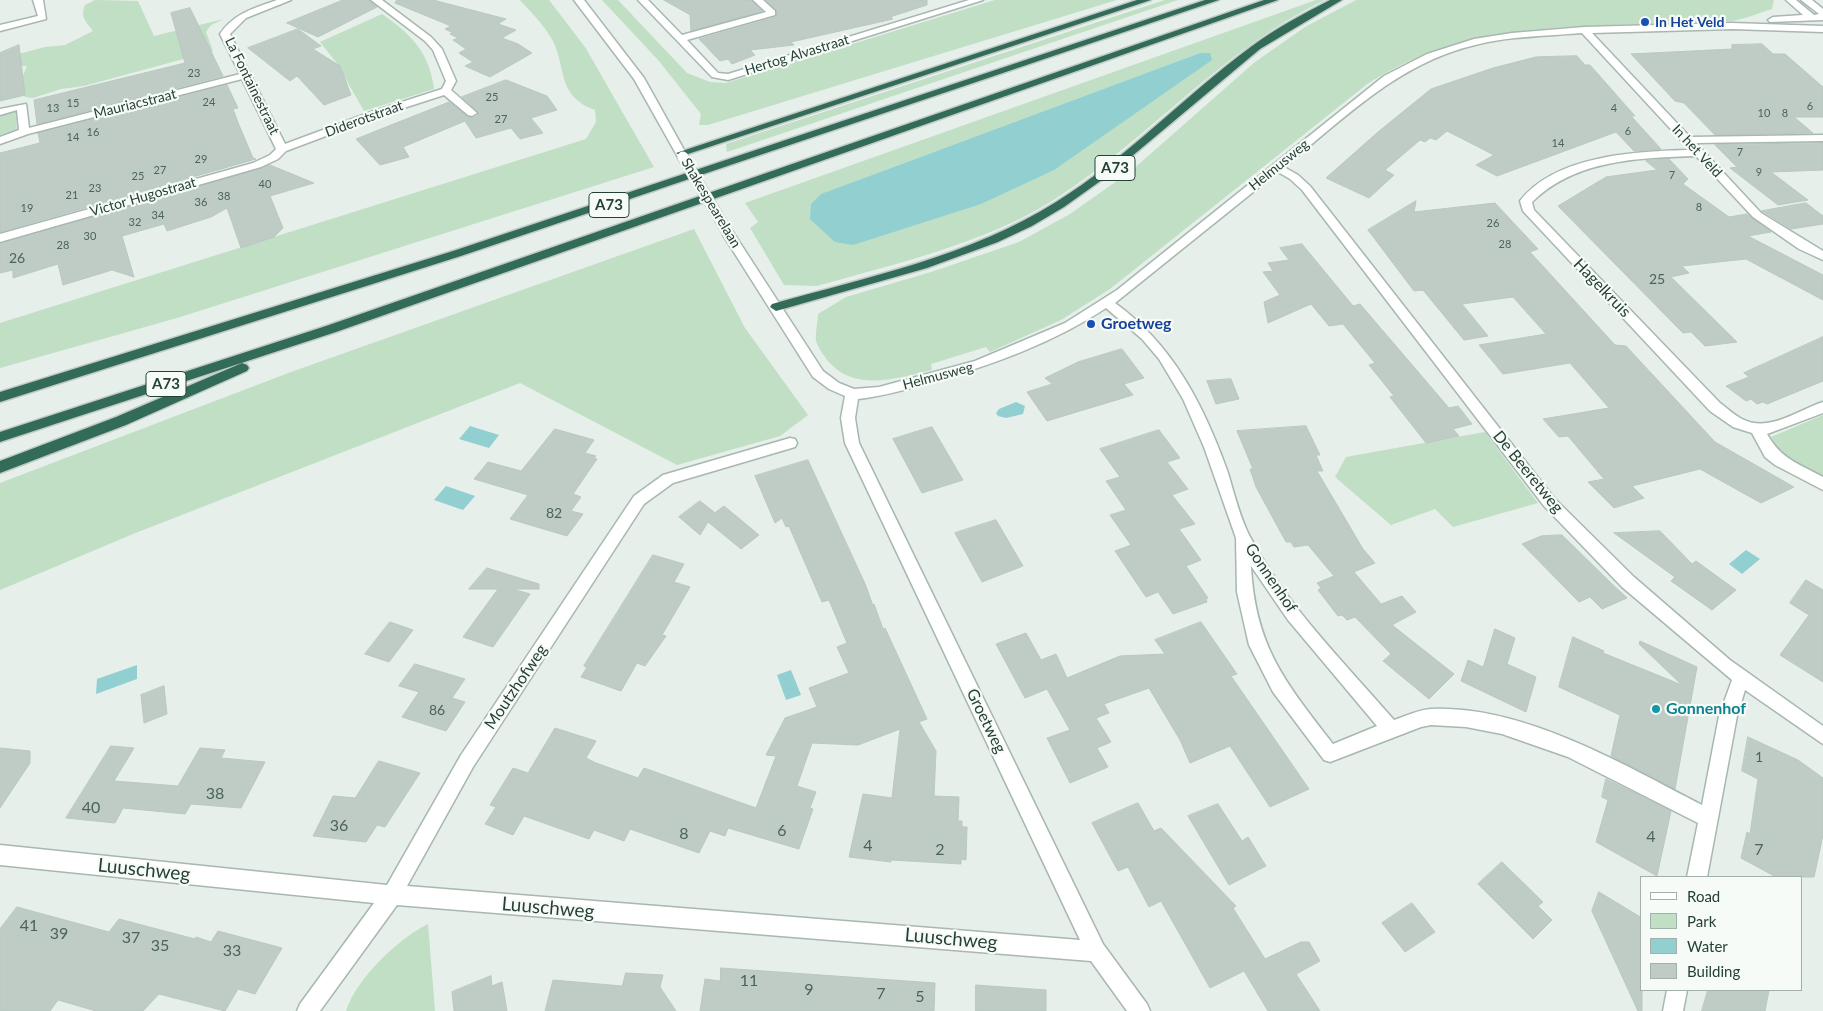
<!DOCTYPE html>
<html>
<head>
<meta charset="utf-8">
<style>
	body { margin:0 }
	#map { position:relative; width:1823px; height:1011px; overflow:hidden; background:#e6efea; font-family:Lato,sans-serif }
	canvas { display:block }
	.legend { position:absolute; left:1640px; top:876px; width:162px; height:115px; box-sizing:border-box; background:#f7fbf8; border:1px solid #a3b1aa; margin:0; padding:6px 9px; list-style:none; font-size:15px; color:#254136 }
	.legend li { display:flex; align-items:center; gap:10px; height:25px }
	.legend b { width:25px; border:1px solid #a3b1aa }
</style>
</head>
<body>
<div id="map">
<canvas width="1823" height="1011"></canvas>
<ul class="legend">
<li><b style="height:6px;background:#fff"></b>Road</li>
<li><b style="height:14px;background:#c0dfc5"></b>Park</li>
<li><b style="height:14px;background:#91cfd1"></b>Water</li>
<li><b style="height:14px;background:#beccc5"></b>Building</li>
</ul>
</div>
<script>
const c = document.querySelector('canvas').getContext('2d');
c.lineJoin = 'round';
function fill(path, color) { c.fillStyle = color; c.fill(path, 'evenodd'); }
function strokePath(path, color, width, dash) { c.strokeStyle = color; c.lineWidth = width; c.lineCap = dash ? 'butt' : 'round'; c.setLineDash(dash || []); c.stroke(path); }
function drawText(font, color, halo, rows, align = 'center') {
  c.font = font + ' Lato,sans-serif'; c.lineWidth = 4.5; c.setLineDash([]); c.textBaseline = 'middle'; c.strokeStyle = halo; c.fillStyle = color; for (const [text, x, y, turn = 0] of rows) {
    c.save(); c.translate(x, y); c.rotate((+turn || 0) * Math.PI / 180); c.textAlign = isNaN(turn) ? turn : align; if (halo) c.strokeText(text, 0, 0); c.fillText(text, 0, 0); c.restore();
  }
}
const green = new Path2D(`
	M95,0L138,1L154,36L224,19L211,25L206,32L213,51L84,86L61,89L33,98L25,97C16,85 22,79 27,66H20L0,59L45,47L65,45L93,31C86,22 80,17 85,5Z
	M520,0H549L585,47L654,167L177,318L0,368V323L586,139L596,122L595,110C554,95 568,64 550,36C542,23 530,11 520,0Z
	M602,0H618L687,73L710,82L726,83L995,0H1117L708,125H699L701,114L659,61Z
	M1165,0H1178L727,152L726,144Z
	M1316,0H1325C1223,48 1149,139 1055,199C987,243 894,264 817,286L784,285L750,228L758,222L745,203ZM1200,53H1210L821,194Z
	M1356,0H1774L1772,9C1759,13 1745,19 1732,21C1703,24 1673,23 1644,24C1546,27 1452,28 1366,85L1110,289L1061,320L990,352L986,347L931,364L932,370C897,378 855,393 828,361C824,356 818,347 816,341C815,333 818,322 818,314L846,297L931,272L1019,242L1070,214L1131,171L1255,62L1305,27Z
	M382,14C411,34 430,53 434,89L364,111L336,62L320,42Z
	M16,111L17,134L0,139V115Z
	M694,229L745,328L808,415L780,436L677,465L520,383L133,534L0,590V483L291,372Z
	M1823,415V478L1781,455L1771,437Z
	M1485,432L1538,503L1453,527L1435,509L1391,525L1335,477L1346,457Z
	M428,924L435,1011H346C356,979 399,938 428,924Z`);
const water = new Path2D(`
	M1200,53H1210L1212,60L1054,170L981,204L853,245L835,242L810,219L811,204L821,194Z
	M1016,402L1025,406L1023,414L1006,418L998,416L996,413L999,409Z
	M470,426L499,435L489,448L459,439Z
	M446,486L475,496L463,510L434,500Z
	M1746,550L1760,559L1742,574L1729,564Z
	M137,665V679L96,694L97,679Z
	M791,670L801,695L786,700L777,675Z`);
const building = new Path2D(`
	M343,0H369L377,7L318,37L287,23Z
	M397,0H433L506,19L498,24L516,30L502,38L518,44L532,53L490,77L465,66L473,62L459,53L466,49L453,40L458,38L450,34L453,33L445,29L451,26L395,3Z
	M664,0H751L762,11L691,31L690,15Z
	M766,0H927V5L890,17L893,19L791,42L794,45L750,50L755,55L732,64L728,59L720,61L699,39L776,17V10Z
	M190,8L223,76L37,124L34,100L185,63L171,13Z
	M298,29L321,46L313,49L340,66L351,95L324,105L297,76L290,81L248,48Z
	M1762,44L1773,54H1785L1823,87V117H1794L1813,133L1715,135L1684,103L1675,101L1631,54L1732,49V45Z
	M19,45L25,95L0,101V53Z
	M1577,56L1585,65H1590L1635,116H1631L1661,149L1634,151L1616,132L1497,176L1476,165L1494,155L1447,131L1436,140L1430,138L1425,142L1420,140L1385,170L1394,175L1369,198L1326,178L1378,132L1431,89L1493,68L1536,57Z
	M506,80L547,96L557,110L531,118L543,133L520,139L511,128L476,138L465,121L403,147L409,157L380,165L356,139L449,102L467,116L473,118L478,115V112L462,97Z
	M227,85L238,108L233,109L239,125L253,158L256,159L0,232V153L40,143L38,133Z
	M1823,143V170L1771,172L1808,200L1778,205L1730,168L1737,167L1715,145Z
	M1669,159L1688,179L1683,184L1729,217L1747,214L1771,232L1748,236L1823,275V300L1746,259L1682,266L1689,273L1671,277L1737,342L1705,346L1691,332L1683,333L1558,206L1606,177L1657,170L1646,161Z
	M270,165L314,183L270,196L283,228L274,237L241,248L227,208L211,217L167,231L164,224L122,236L134,277L112,270L63,285L58,264L13,278V270L0,273V244Z
	M1416,201L1414,212L1495,203L1538,249L1530,252L1615,345L1626,346L1715,442L1794,487L1761,503L1700,469L1632,486L1644,498L1614,508L1588,482L1604,479L1568,436L1559,437L1543,419L1609,408L1570,363L1503,374L1479,345L1546,334L1513,297L1462,304L1488,336L1464,340L1423,290L1414,291L1368,230Z
	M1806,203L1823,216V224L1791,229L1762,211Z
	M1302,244L1353,306L1360,304L1449,408L1458,406L1472,424L1453,429L1459,436L1426,443L1390,397L1394,396L1369,365L1375,363L1343,324L1329,326L1311,304L1268,323L1264,302L1280,295L1263,272L1273,271L1268,263L1289,260L1280,248Z
	M1823,337V381L1767,404L1763,402L1757,404L1751,399L1746,401L1726,386L1749,377L1744,373Z
	M1122,349L1144,378L1124,384L1133,395L1047,421L1027,392L1052,384L1045,378L1078,362Z
	M1231,379L1239,399L1216,404L1207,381Z
	M1306,426L1320,455H1316L1323,471H1317L1363,549L1375,563L1354,572L1381,604L1402,596L1416,612L1392,625L1454,674L1429,699L1383,661L1391,654L1355,617L1347,620L1342,615L1338,616L1318,590L1321,588L1317,583L1334,576L1308,545L1294,547L1291,542H1286L1256,487L1250,469H1253L1237,431Z
	M932,427L963,480L922,493L893,439Z
	M555,429L594,440L585,453L596,456L594,458L597,459L573,494L581,497L571,511L583,514L567,536L510,519L528,495L474,479L488,462L521,471Z
	M1159,430L1180,458L1167,462L1188,489L1172,495L1195,524L1179,529L1201,560L1186,566L1208,598L1206,599L1207,602L1173,614L1158,592L1146,597L1115,551L1131,545L1110,515L1126,510L1106,481L1120,477L1100,449Z
	M808,460L866,586L873,606L874,604L883,629L885,628L927,719L919,722L936,751L934,796L959,797L958,821H962V827H967L966,860L961,859V864L891,860V862L849,857L863,794L892,798L900,729L858,745L812,743L797,786L816,792L810,808L813,809L799,849L728,828L725,836L710,831L699,853L630,829L624,841L594,830L589,839L524,816L513,835L485,824L496,807L490,805L513,768L528,773L555,728L596,741L586,758L596,763L638,778L644,768L756,808L776,756L766,755L785,718L817,707L809,688L849,673L837,647L847,643L829,600L822,602L789,526L786,527L782,518L775,523L755,476Z
	M700,501L714,512L712,515L724,506L759,535L741,549L708,522L700,535L679,517Z
	M996,520L1023,566L982,582L955,533Z
	M1660,531L1692,564L1696,561L1736,590L1712,610L1671,581L1675,577L1614,533Z
	M1562,535L1609,581L1627,598L1602,609L1590,597L1579,602L1522,544L1541,536Z
	M653,555L684,564L674,582L690,587L662,635L666,636L645,666L637,663L621,691L581,677L587,667L584,666Z
	M487,568L539,584V589H512L530,594L493,647L463,637L498,589H469Z
	M1806,580L1823,590V682L1780,655L1809,615L1790,603Z
	M390,622L413,630L389,662L365,654Z
	M1201,622L1237,674L1231,676L1309,789L1270,807L1230,746L1190,763L1180,740L1149,688L1104,704L1109,713L1096,718L1111,742L1097,748L1108,767L1070,783L1047,738L1070,730L1047,689L1025,698L996,644L1026,633L1041,660L1056,654L1067,678L1120,656L1165,654L1155,640Z
	M1495,629L1515,638L1507,664L1536,677L1526,712L1461,681L1468,660L1483,667Z
	M1573,637L1604,651L1603,653L1682,685L1639,644L1640,641L1697,667L1675,789L1611,756L1620,715L1559,687Z
	M415,664L465,679L452,698L465,702L446,731L402,717L419,692L399,686Z
	M164,686L167,714L144,723L141,695Z
	M1748,737L1798,760L1823,778V835L1814,877H1776L1741,858L1747,832L1750,834L1758,779L1742,771Z
	M111,746L134,748L114,781L178,786L200,748L225,750L221,758L265,762L241,808L191,804L185,814L123,808L115,823L66,818Z
	M0,748L30,751V763L0,808Z
	M379,761L420,773L385,827L377,825L366,842L313,836L333,796L355,798Z
	M1606,779L1671,811L1657,876L1596,842L1608,800L1602,797Z
	M1138,803L1154,831L1161,828L1236,906L1233,908L1265,959L1301,942H1309L1320,961L1296,974L1320,1011H1268L1244,971L1210,988L1161,901L1149,907L1128,867L1118,871L1092,823Z
	M1218,804L1242,841L1248,837L1266,866L1229,885L1188,816Z
	M1502,862L1543,902L1538,906L1552,920L1533,939L1478,884Z
	M1599,892L1642,918V1011H1638L1592,911Z
	M1412,903L1435,932L1405,952L1382,923Z
	M17,907L109,932L119,919L195,939L196,937L211,942L218,931L282,948L255,994L238,989L225,1011L159,994L143,1011H96L58,1000L50,1011H0V929Z
	M721,968L935,983L934,1011H700L705,979L720,981Z
	M626,973L663,975L660,987L676,1011H545L553,980L622,986Z
	M491,976L492,986L502,982L507,1011H454L452,992Z
	M976,985L1046,990V1011H976Z
	M1708,990H1769L1765,1011H1702Z`);
const minor = new Path2D(`
	M33,0H43L46,19L0,31V25L38,16Z
	M277,0H291L246,18L230,34L285,144L371,112L442,89L446,81L433,50L425,41L371,0H382L431,37L442,49L456,81L451,90L477,113L472,116L468,115L444,95L379,116L286,151L278,159L261,167L0,242V234L253,163L270,155L276,149L242,79L28,134L0,144V137L19,130L17,110L0,115V109L26,104L29,128L240,74L220,34C234,13 255,8 277,0Z
	M574,0H584L644,78L688,157L687,159H679L634,79Z
	M638,0H648L682,35L766,12L753,0H763L775,11V15L687,40L718,73L728,74L969,0H983L728,80L712,77Z
	M1786,0H1796L1814,15L1819,14L1801,0H1812L1823,9V20L1770,22L1768,20L1773,17L1803,15Z
	M1732,23L1823,26V32L1732,29L1592,33L1690,137L1823,135V141L1696,143L1761,213L1823,251V260L1799,249L1753,217L1696,156C1640,158 1575,159 1532,202L1534,210L1720,403C1727,408 1734,415 1742,419C1769,433 1798,410 1823,402V413L1767,434C1781,459 1799,464 1823,477V490L1775,465L1765,457L1752,433L1733,427L1710,411L1523,211L1520,201C1555,155 1638,151 1690,150L1582,33C1547,36 1510,36 1475,45C1398,63 1344,119 1284,167L1298,175L1310,186L1554,498L1634,577L1730,660L1823,726V744L1745,690L1737,716L1707,877H1687L1698,823L1568,757L1502,734L1466,727L1431,725L1421,727L1330,762L1324,760L1273,692L1249,645L1237,592L1236,538L1204,447L1183,399L1159,359L1142,339L1106,308C1053,343 994,364 933,382C908,389 884,396 858,399L855,418L859,443L1103,944L1147,1004L1150,1011H1127L1091,961L397,905L320,1011H297L300,1004L374,903L0,865V845L387,885L461,755L634,496L663,475L790,438L795,439L797,443L795,447L673,483L644,504L473,767L407,886L1080,940L845,443L841,418L845,396L829,389L813,377L723,235L725,232H733L823,371L839,383L854,389L879,387L975,361L1065,323L1117,290L1384,76L1427,54L1474,39L1512,33L1584,27ZM1278,172L1290,179L1302,190L1544,506L1622,587L1732,680L1719,716L1702,805C1622,764 1523,705 1431,709C1418,710 1406,716 1394,720C1343,661 1285,604 1249,535C1239,515 1234,492 1227,470C1203,404 1173,345 1115,303ZM1251,566L1288,620L1377,726L1333,744C1286,683 1255,647 1251,566Z
	M1667,990H1687L1683,1011H1663Z`);
const highway = new Path2D(`
	M1137,0H1151L685,155L681,156L676,153Z
	M1205,0H1219L461,256L0,402V392L453,251Z
	M1264,0H1278L336,332L0,442V432L326,326Z
	M1330,0H1342L1260,49L1113,172L1064,207L1032,226L998,242L927,268L776,311L770,307L772,304C868,277 970,256 1056,202C1127,158 1184,96 1252,46C1276,28 1303,14 1330,0Z
	M242,363L247,365L249,368L247,371L126,425L0,473V461L116,417Z`);
const minorBridge = new Path2D(`
	M683,157L729,235`);
const markers = [
	[1645,22,5,"#1a4fb4"],
	[1091,324,5,"#1a4fb4"],
	[1656,709,5,"#0f9aa8"]
];
const farNumbernames = [
	["23",194,73],
	["25",492,97],
	["24",209,102],
	["15",73,103],
	["6",1810,106],
	["13",53,108],
	["4",1614,108],
	["10",1764,113],
	["8",1785,113],
	["27",501,119],
	["6",1628,131],
	["16",93,132],
	["14",73,137],
	["14",1558,143],
	["7",1740,152],
	["29",201,159],
	["27",160,170],
	["9",1759,172],
	["7",1672,175],
	["25",138,176],
	["40",265,184],
	["23",95,188],
	["21",72,195],
	["38",224,196],
	["36",201,202],
	["8",1699,207],
	["19",27,208],
	["34",158,215],
	["32",135,222],
	["26",1493,223],
	["30",90,236],
	["28",1505,244],
	["28",63,245]
];
const farTransitnames = [
	["In Het Veld",1655,22]
];
const farStreetnames = [
	["Hertog Alvastraat",797,55,-17],
	["La Fontainestraat",252,86,64],
	["Mauriacstraat",135,104,-14],
	["Diderotstraat",364,119,-20],
	["In het Veld",1697,151,47],
	["Helmusweg",1279,165,-39],
	["Victor Hugostraat",143,197,-16],
	["Shakespearelaan",711,203,59],
	["Helmusweg",938,376,-15]
];
const numberNames = [
	["26",17,258],
	["25",1657,279],
	["82",554,513],
	["86",437,710],
	["1",1759,757]
];
const shields = [
	[1115,168,40],
	[609,205,40],
	[166,384,40]
];
const shieldNames = [
	["A73",1115,168],
	["A73",609,205],
	["A73",166,384]
];
const streetNames = [
	["Hagelkruis",1602,288,46],
	["De Beeretweg",1528,472,51],
	["Gonnenhof",1271,578,56],
	["Moutzhofweg",516,687,-56],
	["Groetweg",986,721,64]
];
const transitNames = [
	["Groetweg",1101,324]
];
const cultureNames = [
	["Gonnenhof",1666,709]
];
const nearNumbernames = [
	["38",215,794],
	["40",91,808],
	["36",339,826],
	["6",782,831],
	["8",684,834],
	["4",1651,837],
	["4",868,846],
	["2",940,850],
	["7",1759,850],
	["41",29,926],
	["39",59,934],
	["37",131,938],
	["35",160,946],
	["33",232,951],
	["11",749,981],
	["9",809,990],
	["7",881,994],
	["5",920,997]
];
const nearStreetnames = [
	["Luuschweg",144,870,6],
	["Luuschweg",548,908,5],
	["Luuschweg",951,939,5]
];
fill(green, '#c0dfc5');
fill(water, '#91cfd1');
fill(building, '#beccc5');
strokePath(building, '#b9c8c0', 1);
strokePath(minor, '#a8b7b0', 3);
strokePath(highway, '#c2cac7', 3);
fill(minor, '#fff');
fill(highway, '#326c59');
strokePath(minorBridge, '#a8b7b0', 12, []);
strokePath(minorBridge, '#fff', 11);
for (const [x, y, r, color] of markers) { const dot = new Path2D(); dot.arc(x, y, r, 0, 2 * Math.PI); c.fillStyle = color; c.fill(dot); strokePath(dot, '#f7fbf8', 2); }
drawText('11px', '#4b645a', null, farNumbernames);
drawText('bold 14px', '#164399', '#f7fbf8', farTransitnames, 'left');
drawText('14px', '#254136', '#f7fbf8', farStreetnames);
drawText('14px', '#4b645a', null, numberNames);
for (const [x, y, w] of shields) { const box = new Path2D(); box.roundRect(x - w / 2, y - 12.5, w, 25, 4); c.fillStyle = '#f7fbf8'; c.fill(box); strokePath(box, '#254136', 1); }
drawText('bold 15px', '#254136', null, shieldNames);
drawText('16px', '#254136', '#f7fbf8', streetNames);
drawText('bold 16px', '#164399', '#f7fbf8', transitNames, 'left');
drawText('bold 16px', '#0d838f', '#f7fbf8', cultureNames, 'left');
drawText('16px', '#4b645a', null, nearNumbernames);
drawText('19px', '#254136', '#f7fbf8', nearStreetnames);
</script>
</body>
</html>
